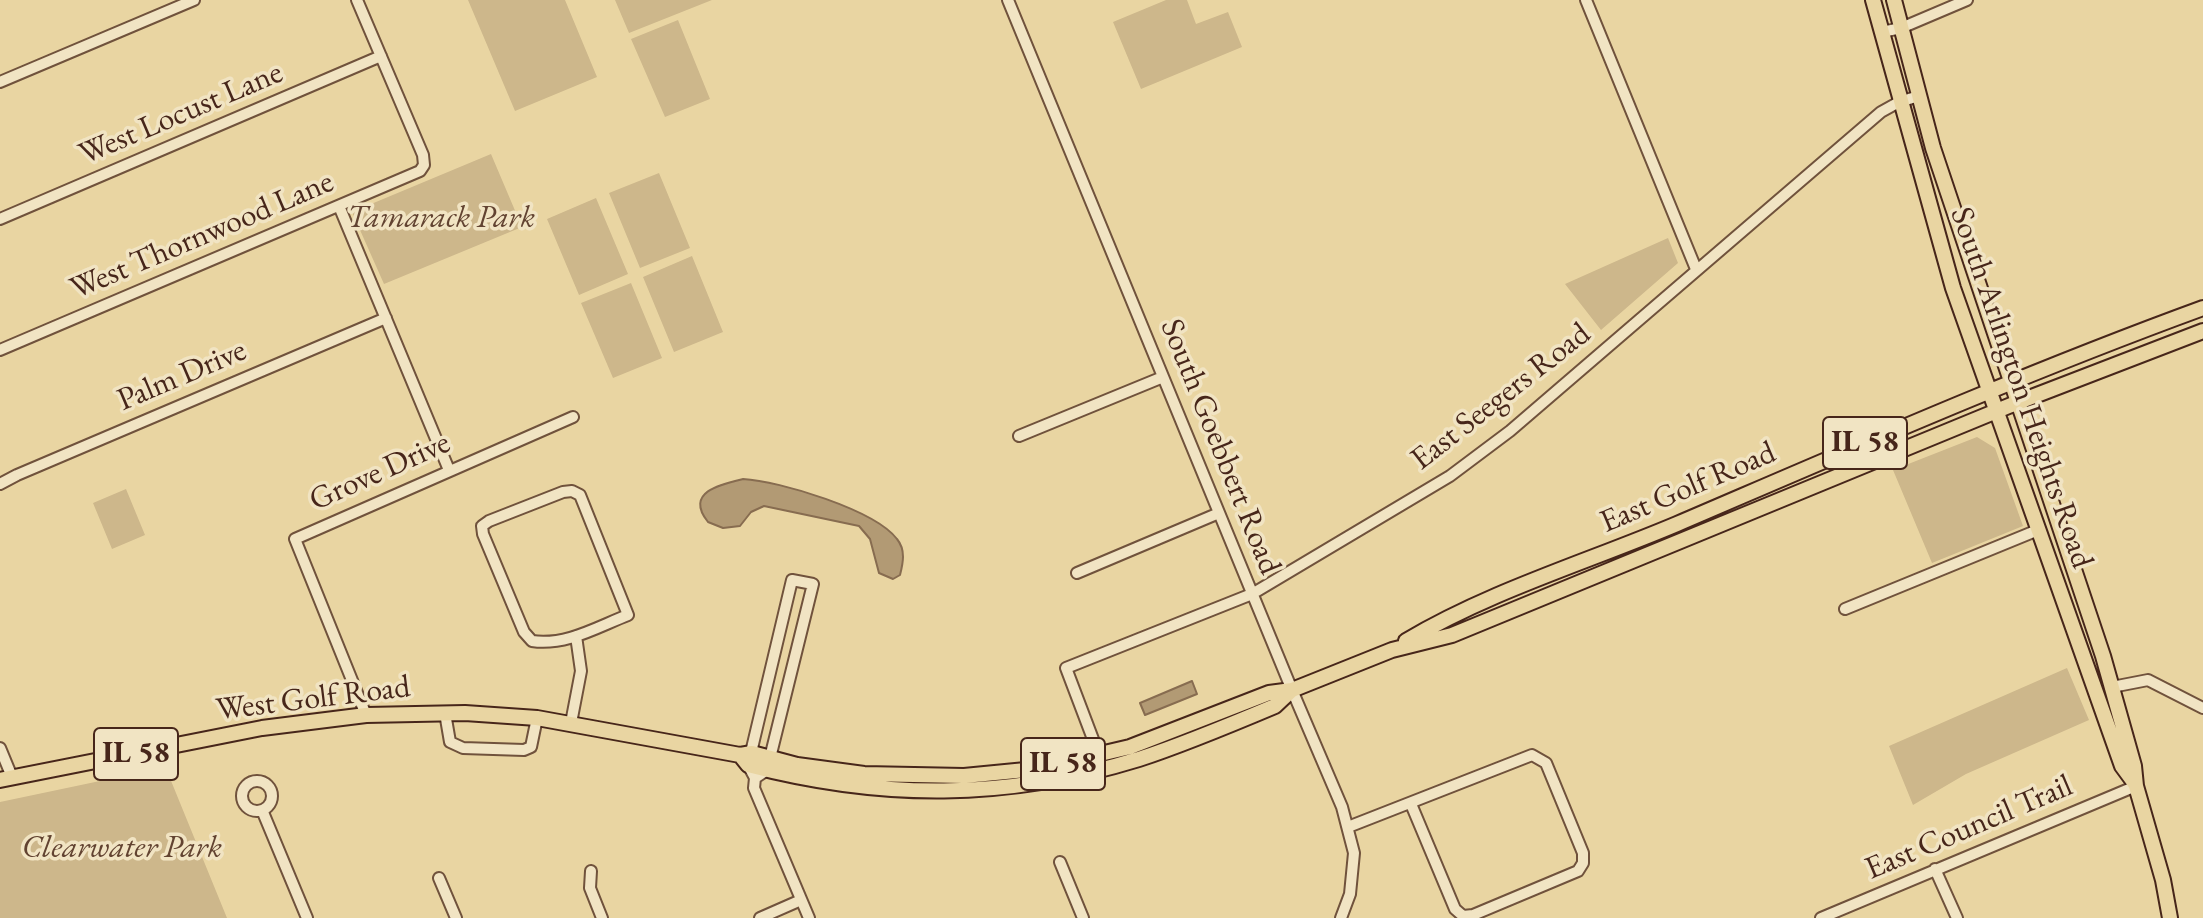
<!DOCTYPE html>
<html>
<head>
<meta charset="utf-8">
<style>
	body { margin:0 }
	canvas { display:block; background:#e9d5a2 }
</style>
</head>
<body>
<canvas width="2203" height="918"></canvas>
<script>
const c = document.querySelector('canvas').getContext('2d');
c.lineJoin = 'round';
function fill(path, color) { c.fillStyle = color; c.fill(path, 'evenodd'); }
function strokePath(path, color, width, dash) { c.strokeStyle = color; c.lineWidth = width; c.lineCap = dash ? 'butt' : 'round'; c.setLineDash(dash || []); c.stroke(path); }
function drawText(font, color, halo, rows, align = 'center') {
  c.font = font + ' "EB Garamond",serif'; c.lineWidth = 7; c.setLineDash([]); c.textBaseline = 'middle'; c.strokeStyle = halo; c.fillStyle = color; for (const [text, x, y, turn = 0] of rows) {
    c.save(); c.translate(x, y); c.rotate((+turn || 0) * Math.PI / 180); c.textAlign = isNaN(turn) ? turn : align; if (halo) c.strokeText(text, 0, 0); c.fillText(text, 0, 0); c.restore();
  }
}
const green = new Path2D(`
	M468,0H565L597,77L515,111Z
	M615,0H712L629,33Z
	M1166,0H1187L1196,24L1228,12L1242,47L1141,89L1113,22Z
	M678,20L710,99L665,117L631,39Z
	M491,154L522,227L384,284L352,212Z
	M659,173L690,248L640,268L609,193Z
	M596,198L628,274L579,295L547,219Z
	M1668,238L1678,263L1601,330L1565,284Z
	M692,256L723,332L674,352L643,277Z
	M631,283L662,358L613,378L581,303Z
	M1977,437L1995,448L2023,526L1932,563L1893,470Z
	M126,489L145,535L112,549L93,503Z
	M2067,668L2089,720L1966,774L1913,805L1889,746Z
	M157,769L167,771L227,918H0V802Z`);
const water = new Path2D(`
	M743,479C780,481 875,510 897,539C906,550 903,563 900,575L893,579L879,573L870,539L859,526L764,506L751,512L740,526L723,528L708,522C684,492 721,484 743,479Z
	M1192,681L1197,694L1145,715L1140,703Z`);
const minor = new Path2D(`
	M1008,0L1292,690L1342,807L1354,853L1350,894L1341,918
	M1586,0L1696,269
	M1882,32L1901,28L1967,0
	M0,82L194,0
	M339,206L449,470
	M0,219L381,56
	M0,350L420,171L424,165L423,155L357,0
	M1019,436L1163,377
	M0,484L17,475L386,318
	M572,491L580,495L628,615C597,627 566,646 532,641L524,632L483,534L482,526L489,521L563,492Z
	M1077,573L1219,513
	M1845,609L2038,530
	M2112,687L2148,680L2203,708
	M445,713L450,742L463,748L524,750L531,747L537,718
	M366,715L295,539L573,417
	M571,723L581,671L576,636
	M0,748L12,777
	M1099,755L1066,668L1252,594L1450,476L1510,431L1881,112L1899,102L1919,96
	M755,778L767,770L813,584L792,580L748,765L755,778L754,788L809,918
	M242 796a15 15 0 1 1 30 0a15 15 0 1 1-30 0Z
	M262,810L307,918
	M1348,827L1532,755L1546,763L1583,853V863L1578,871L1473,915L1463,916L1455,909L1411,804
	M1060,862L1083,918
	M1935,869L1957,918
	M591,871L590,888L602,918
	M439,878L456,918
	M760,918L801,900
	M1821,918L2136,786`);
const major = new Path2D(`
	M1873,0L1953,288L2122,766L2136,785
	M1894,0L1933,148L2103,656L2134,766L2136,786L2163,880L2170,918
	M1406,641C1490,591 1587,562 1677,524C1852,449 2025,373 2203,308
	M740,755L748,765C882,800 1006,800 1139,759C1185,744 1230,725 1275,706L1292,690
	M0,780L262,728L366,715L465,713L537,718L740,755L752,753L797,765L864,774L964,776L1036,769L1130,747L1269,693L1292,690L1392,650L1452,635L2016,403L2203,331`);
const shields = [
	[1865,443,84],
	[136,754,84],
	[1063,764,84]
];
const shieldNames = [
	["IL 58",1865,443],
	["IL 58",136,754],
	["IL 58",1063,764]
];
const streetNames = [
	["West Locust Lane",181,114,-23],
	["West Thornwood Lane",202,236,-23],
	["Palm Drive",182,376,-23],
	["South Arlington Heights Road",2021,388,71],
	["East Seegers Road",1501,397,-38],
	["South Goebbert Road",1220,447,68],
	["Grove Drive",380,472,-24],
	["East Golf Road",1688,488,-23],
	["West Golf Road",313,699,-7],
	["East Council Trail",1969,828,-23]
];
const parkNames = [
	["Tamarack Park",441,218],
	["Clearwater Park",122,848]
];
fill(green, '#cdb78b');
fill(water, '#b29a74');
strokePath(water, '#876c50', 2);
strokePath(minor, '#70523c', 14);
strokePath(major, '#47261a', 18);
strokePath(minor, '#f1e4c3', 10);
strokePath(major, '#e9d5a2', 14);
for (const [x, y, w] of shields) { const box = new Path2D(); box.roundRect(x - w / 2, y - 26, w, 52, 6); c.fillStyle = '#f1e4c3'; c.fill(box); strokePath(box, '#47261a', 2); }
drawText('bold 30px', '#47261a', null, shieldNames);
drawText('32px', '#47261a', '#f1e4c3', streetNames);
drawText('italic 32px', '#624331', '#f1e4c3', parkNames);
</script>
</body>
</html>
